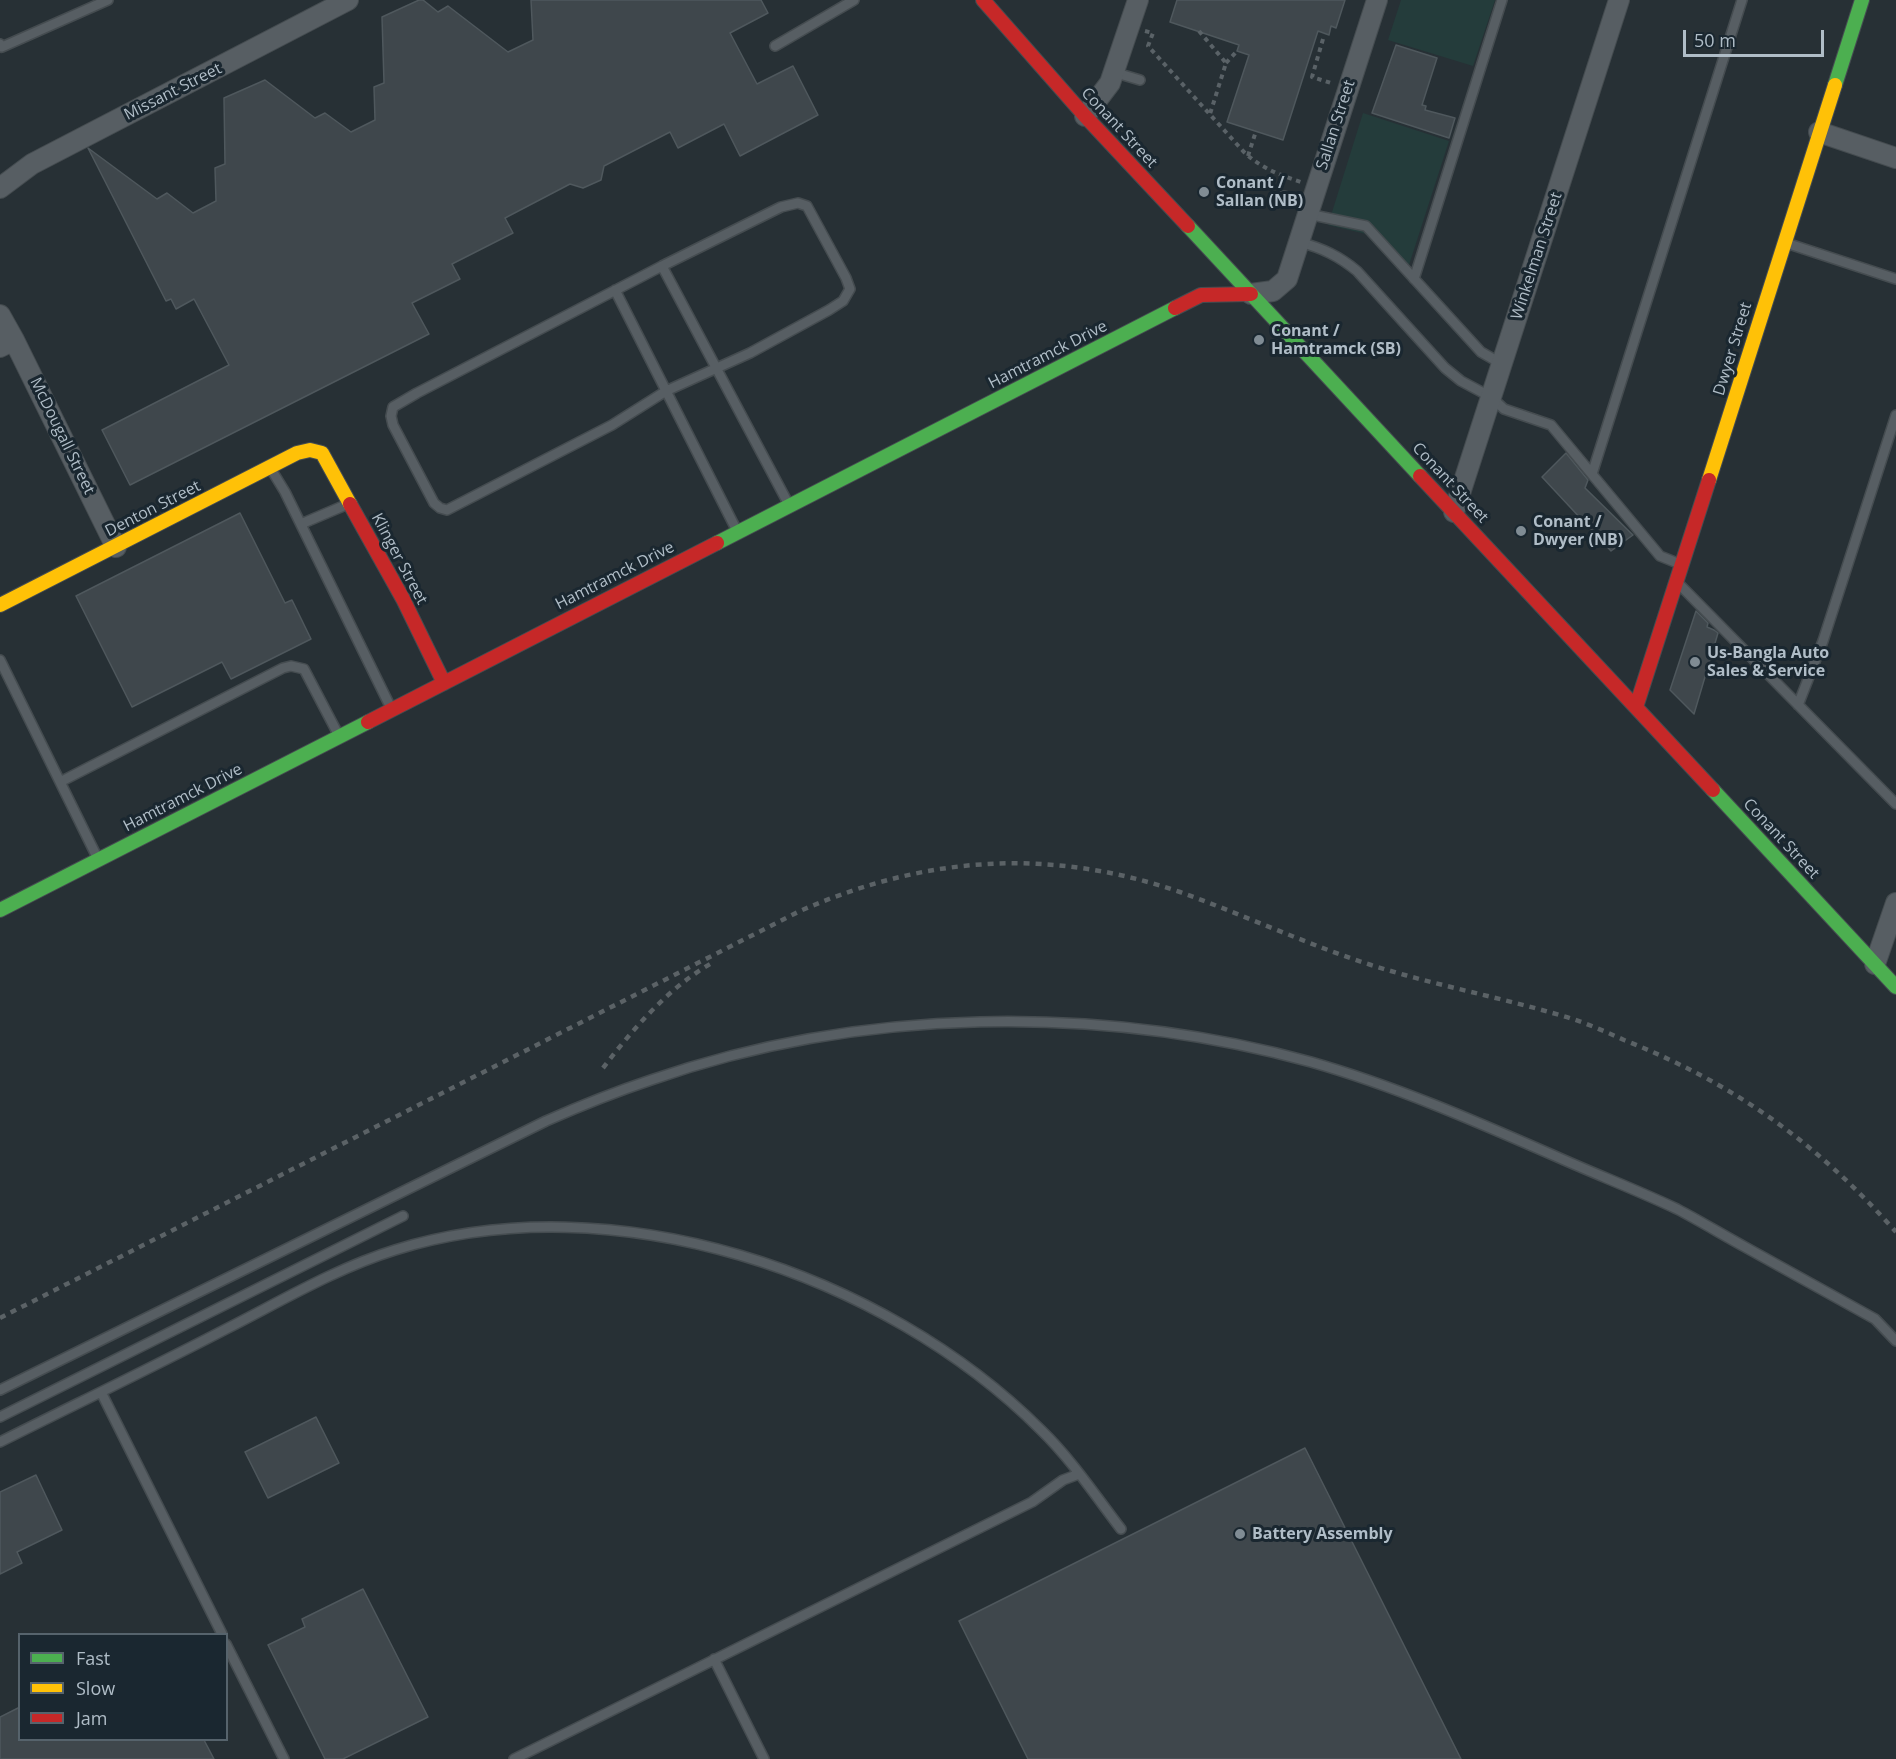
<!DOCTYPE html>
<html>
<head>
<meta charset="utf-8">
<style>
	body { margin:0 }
	#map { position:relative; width:1896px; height:1759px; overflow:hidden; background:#273035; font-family:"Open Sans",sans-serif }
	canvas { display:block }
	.legend { position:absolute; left:18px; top:1633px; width:210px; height:108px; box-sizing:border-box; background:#1a2730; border:2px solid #56636c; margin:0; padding:8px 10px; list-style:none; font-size:18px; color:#b0bdc7 }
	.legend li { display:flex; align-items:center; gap:12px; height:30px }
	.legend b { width:30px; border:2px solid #56636c }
	.scale { position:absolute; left:1683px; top:30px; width:141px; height:27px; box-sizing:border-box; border:3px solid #b0bdc7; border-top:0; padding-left:8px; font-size:18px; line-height:21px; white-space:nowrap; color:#b0bdc7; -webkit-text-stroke:4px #1a2730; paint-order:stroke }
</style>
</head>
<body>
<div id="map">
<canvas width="1896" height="1759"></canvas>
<ul class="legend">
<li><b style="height:8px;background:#4caf50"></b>Fast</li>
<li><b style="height:8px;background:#ffc107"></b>Slow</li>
<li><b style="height:8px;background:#c62828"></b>Jam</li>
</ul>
<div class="scale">50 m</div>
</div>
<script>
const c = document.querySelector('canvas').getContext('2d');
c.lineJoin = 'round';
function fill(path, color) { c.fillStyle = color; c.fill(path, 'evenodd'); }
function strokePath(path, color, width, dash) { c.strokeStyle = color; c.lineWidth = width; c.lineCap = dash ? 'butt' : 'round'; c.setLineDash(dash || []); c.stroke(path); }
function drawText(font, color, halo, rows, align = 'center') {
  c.font = font + ' "Open Sans",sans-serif'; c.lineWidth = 6; c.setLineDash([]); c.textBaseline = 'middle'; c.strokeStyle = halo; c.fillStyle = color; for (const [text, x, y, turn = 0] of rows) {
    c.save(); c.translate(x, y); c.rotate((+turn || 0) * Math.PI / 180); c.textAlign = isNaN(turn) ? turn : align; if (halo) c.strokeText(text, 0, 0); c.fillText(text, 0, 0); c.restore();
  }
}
const green = new Path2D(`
	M1401,0H1495L1473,66L1388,40Z
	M1363,113L1449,141L1409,265L1366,234L1328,225Z`);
const building = new Path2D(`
	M419,0H423L438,12L448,6L508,52L533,40L531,0H761L768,13L730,33L757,84L793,66L818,115L740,156L724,124L678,148L670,132L604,166L601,180L583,188L570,184L505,218L513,233L452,264L460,279L412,303L429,334L130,485L102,430L229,365L194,299L176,309L171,299L166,301L88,148L157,199L167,193L193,213L216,201L215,168L225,164L224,98L265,80L315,118L325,113L351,132L375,120L374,87L384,83L382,17Z
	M1177,0H1345L1336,28L1331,26L1329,35L1318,31L1283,140L1227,122L1249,55L1237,51L1239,45L1170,22Z
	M1396,45L1437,58L1422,105L1426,106L1425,110L1455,118L1449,138L1372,113Z
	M1566,453L1588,480L1585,488L1633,535L1611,551L1542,477Z
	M240,513L285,603L292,600L311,639L231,679L222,662L132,707L76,596Z
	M1696,611L1708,623L1707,627L1714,630L1718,633L1694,714L1670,690Z
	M316,1417L339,1463L268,1498L245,1452Z
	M1305,1448L1461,1759H1028L959,1621Z
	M36,1475L62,1530L17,1552L22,1563L0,1574V1492Z
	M363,1589L428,1717L343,1759H325L268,1645L305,1627L302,1619Z
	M20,1707V1740H204L214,1759H0V1717Z`);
const path = new Path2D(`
	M1145,31L1153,33L1148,46L1243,151C1259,167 1279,175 1301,182
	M1199,31L1226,63L1210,114
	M1323,39L1312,77L1331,83
	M1226,63L1237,51
	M1248,156L1256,131`);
const lane = new Path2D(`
	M0,44L2,47L108,0
	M775,46L854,0
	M1113,72L1140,80
	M1284,196L1311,203
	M1308,214L1366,226L1481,352L1502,364
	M1299,242C1322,248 1339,256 1357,271L1445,368L1461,381L1491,397L1504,409L1551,425L1660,556L1680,564
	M1786,243L1896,279
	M662,266L781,207L798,203L807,206L846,278L850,289L843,301L829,310L750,353L666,391L612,425L447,510L440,508L434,503L393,425L391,416L393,407L417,393L662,266L788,503
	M1414,279L1502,0
	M615,290L736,529
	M271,469L285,492L390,706
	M1592,474L1742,0
	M301,524L348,504
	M1678,583L1896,804
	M0,660L97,857
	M1798,705L1823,641L1896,415
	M60,782L283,668L291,666L304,669L338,734
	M0,1390L546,1121C580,1106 615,1092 651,1080C860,1007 1099,1004 1311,1062C1395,1086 1475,1121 1555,1156C1595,1174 1637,1190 1677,1209C1700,1221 1723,1235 1745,1247C1788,1271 1832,1295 1875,1319L1896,1341
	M101,1392L222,1634
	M0,1417L403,1216
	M0,1442C76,1404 153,1367 228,1328C283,1300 337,1268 395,1250C612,1182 883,1272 1041,1430C1071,1459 1095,1495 1121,1529
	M226,1644L284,1759
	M714,1659L764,1759
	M514,1759L1032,1502L1063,1480L1079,1474`);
const street = new Path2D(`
	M1085,116L1110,83L1138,0
	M1819,132L1896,158
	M0,188L32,164L348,0
	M1251,294L1273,291L1287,279L1377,0
	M0,315L14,340
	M0,347L14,340L116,547
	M1454,512L1619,0
	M1875,964L1896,903`);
const fast = new Path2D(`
	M1835,85L1862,0
	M1188,226L1420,476
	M717,543L1175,308
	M1713,790L1896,987
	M0,910L368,722`);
const slow = new Path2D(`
	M1709,480L1835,85
	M0,605L297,453L310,450L322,453L350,504`);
const jam = new Path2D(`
	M983,0L1085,116L1188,226
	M1175,308L1201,295L1251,294
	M1420,476L1713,790
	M350,504L403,599L444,683
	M1636,707L1709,480
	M368,722L717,543`);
const rail = new Path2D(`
	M603,1068C633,1029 669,987 712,963
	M0,1318L800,911C925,856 1049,847 1180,892C1244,915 1306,944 1371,965C1434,985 1499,997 1563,1016C1584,1022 1604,1031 1624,1040C1735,1084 1817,1143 1896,1232`);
const markers = [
	[1204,192,6,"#808c94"],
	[1259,340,6,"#808c94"],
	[1521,531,6,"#808c94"],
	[1695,662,6,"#808c94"],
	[1240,1534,6,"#808c94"]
];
const streetNames = [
	["Missant Street",173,92,-27],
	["Sallan Street",1336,125,-72],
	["Conant Street",1119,128,47],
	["Winkelman Street",1537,256,-72],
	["Dwyer Street",1733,349,-73],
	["Hamtramck Drive",1048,355,-27],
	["McDougall Street",62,436,64],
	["Conant Street",1450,483,47],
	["Denton Street",153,509,-27],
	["Klinger Street",399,559,62],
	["Hamtramck Drive",615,576,-27],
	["Hamtramck Drive",183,798,-27],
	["Conant Street",1781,839,47]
];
const poiNames = [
	["Conant /",1216,183],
	["Sallan (NB)",1216,201],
	["Conant /",1271,331],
	["Hamtramck (SB)",1271,349],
	["Conant /",1533,522],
	["Dwyer (NB)",1533,540],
	["Us-Bangla Auto",1707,653],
	["Sales & Service",1707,671],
	["Battery Assembly",1252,1534]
];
fill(green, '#243c3b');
fill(building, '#3f474c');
strokePath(building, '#4f585d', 1.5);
strokePath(lane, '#454c50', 12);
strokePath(street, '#454c50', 22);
strokePath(fast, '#454c50', 16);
strokePath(slow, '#454c50', 16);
strokePath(jam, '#454c50', 16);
strokePath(path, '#5a6267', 4, [4.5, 4.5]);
strokePath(lane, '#575e63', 9);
strokePath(street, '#575e63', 20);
strokePath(fast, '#4caf50', 14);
strokePath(slow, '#ffc107', 14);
strokePath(jam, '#c62828', 14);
strokePath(rail, '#5b6266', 4.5, [6, 6]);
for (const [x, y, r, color] of markers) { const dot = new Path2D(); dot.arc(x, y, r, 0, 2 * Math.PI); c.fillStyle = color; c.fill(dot); strokePath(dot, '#1a2730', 2); }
drawText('16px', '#b0bdc7', '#1a2730', streetNames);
drawText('bold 16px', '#b0bdc7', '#1a2730', poiNames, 'left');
</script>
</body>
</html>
